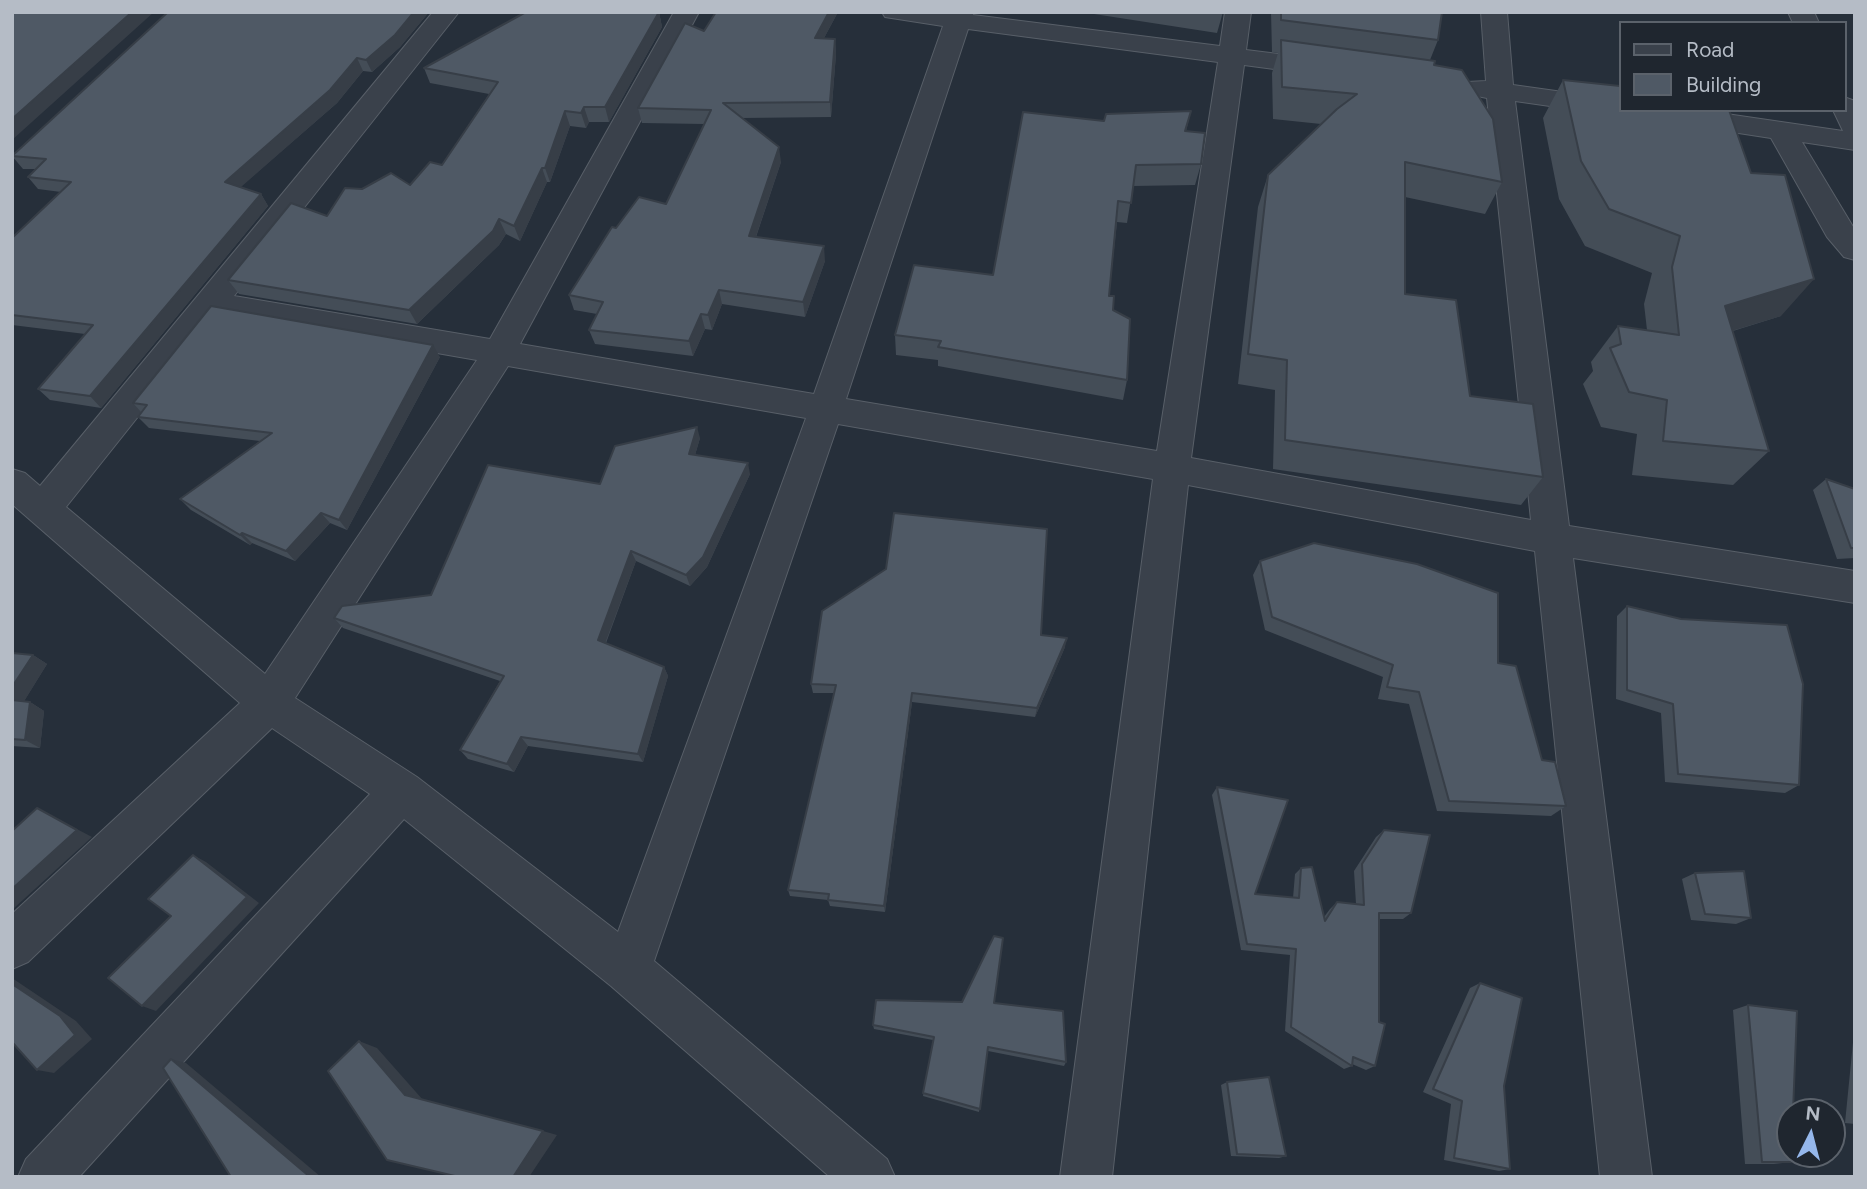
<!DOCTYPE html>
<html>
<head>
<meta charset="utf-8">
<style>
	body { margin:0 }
	#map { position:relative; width:1867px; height:1189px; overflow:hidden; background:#262f3a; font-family:Figtree,sans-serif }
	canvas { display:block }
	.frame { position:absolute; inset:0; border:14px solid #b5bcc6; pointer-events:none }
	.legend { position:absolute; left:1619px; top:21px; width:228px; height:91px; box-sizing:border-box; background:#1f262f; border:2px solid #5b626b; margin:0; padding:9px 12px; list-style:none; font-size:21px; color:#b5bcc6 }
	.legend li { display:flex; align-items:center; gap:14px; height:35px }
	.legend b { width:35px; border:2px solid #5b626b }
	.north { position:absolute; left:1776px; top:1098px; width:70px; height:70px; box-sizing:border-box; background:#1f262f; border:2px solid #5b626b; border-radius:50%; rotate:6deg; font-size:19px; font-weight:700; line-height:28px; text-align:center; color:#b5bcc6 }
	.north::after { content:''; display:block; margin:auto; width:24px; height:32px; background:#95b7eb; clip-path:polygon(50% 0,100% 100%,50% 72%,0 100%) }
</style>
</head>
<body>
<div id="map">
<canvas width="1867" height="1189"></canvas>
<div class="frame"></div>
<ul class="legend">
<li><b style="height:9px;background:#3a414b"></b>Road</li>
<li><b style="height:19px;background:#4f5965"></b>Building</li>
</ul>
<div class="north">N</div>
</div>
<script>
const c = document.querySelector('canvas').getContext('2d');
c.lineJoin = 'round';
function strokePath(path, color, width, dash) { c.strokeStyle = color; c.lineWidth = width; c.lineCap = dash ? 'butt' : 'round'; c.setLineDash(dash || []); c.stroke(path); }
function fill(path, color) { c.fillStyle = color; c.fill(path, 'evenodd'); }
const street = new Path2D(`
	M433,12H459L234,296L490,339L674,12H699L520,344L814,394L943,26L885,17L882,12H974L973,15L1220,46L1225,12H1251L1246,50L1327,60L1336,62L1340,68L1336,74L1327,76L1244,65L1191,458L1531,520L1487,98L1467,94L1464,88L1467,82L1486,81L1481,12H1507L1513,85L1620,100V110H1632L1630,114L1620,116L1515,101L1569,526L1855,571V603L1573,558L1652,1177H1600L1535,551L1188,485L1112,1177H1060L1153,479L838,424L654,961L887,1159L895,1177H830L611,986L404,819L79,1177H18L26,1159L370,794L272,728L28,962L12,969V914L240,703L12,504V469L25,473L40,486ZM968,29L1218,62L1157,451L846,399ZM219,315L477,360L265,674L66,507ZM508,366L806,418L618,932L417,777L295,698Z
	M1788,12H1814L1819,23H1793Z
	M1844,97L1855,101V150L1802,142L1855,230V260L1844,257L1827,237L1771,138L1680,124L1670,122L1666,116L1670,110H1699L1843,131L1833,110H1844Z`);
const wall = new Path2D(`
	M168,12H429L400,47L372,72L363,71L337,103L240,187L261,194L268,206L101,408L50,400L38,389L85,334L12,325V238L61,192L38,189L28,177L36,169H23L12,156Z
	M659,12L662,27L609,122H589L586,128L570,126L550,182H547L520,241L506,234L499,245L417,324L239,294L228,280L327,216L362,189L410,185L442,165L489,94L430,83L424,68Z
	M716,12H838L824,38L835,39L836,54L831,117L743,118L781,162L756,237L825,261L805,317L722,304L712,330L705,329L693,356L595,344L589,330L597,314L574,310L569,295L616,228L666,204L704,124L642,123L638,108L704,31Z
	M1081,12H1223L1217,33Z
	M1271,12H1442L1438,40L1430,60L1434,65L1502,182L1485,214L1405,197V294L1470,396L1543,477L1521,505L1273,469L1275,390L1238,384L1258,207L1268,175L1321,124L1273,119L1272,73L1278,53L1272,52Z
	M1563,80L1781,316L1733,331L1769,451L1733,485L1632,475L1637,434L1601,427L1583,384L1593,371L1591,362L1618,326L1647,330L1644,304L1652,273L1585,246L1559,199L1543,118Z
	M1191,111L1186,131L1201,164L1195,185L1133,186L1127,223L1117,222L1109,296L1127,380L1123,400L938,366V360L896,355L895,335L993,275L1104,121Z
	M440,357L347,530L330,523L295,561L252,543L250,545L191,510L180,499L260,441L149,428L138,417L141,412L133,403Z
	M700,438L695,455L750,474L707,567L690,586L636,561L606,643L664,667L668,676L643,762L528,746L514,772L468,759L460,750L500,681L343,628L334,618L431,595L600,484Z
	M1826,479L1855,489V558L1837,559L1813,490Z
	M1260,561L1498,663L1542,760L1566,806L1551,816L1437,811L1409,704L1378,699L1383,677L1265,630L1253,575Z
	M886,569L1041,635L1065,647L1035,717L912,702L885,912L830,906L828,900L790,896L788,890L834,693H813L811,684Z
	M1627,606L1799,785L1785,793L1665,782L1661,713L1616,699L1617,616Z
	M12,653L33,655L47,664L24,701L30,702L44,711L40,748L12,746Z
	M1217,787L1255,894L1293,898L1295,874L1301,868L1324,917L1330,909L1337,902L1356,904L1354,871L1376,837L1384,830L1411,913L1403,919H1379L1375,1066L1366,1070L1352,1064V1066L1344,1069L1285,1031L1290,955L1241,950L1212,795Z
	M1695,873L1751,918L1736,924L1691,920L1682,879Z
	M1480,983L1504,1086L1510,1169L1499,1171L1444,1160L1451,1104L1423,1092L1470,988Z
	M994,1003L1066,1062L1064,1066L988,1051L979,1112L923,1096L933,1040L874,1029L873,1025Z
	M1748,1005L1791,1162L1774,1164H1745L1733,1010Z
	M1855,1022V1124L1845,1123Z
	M1227,1082L1286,1156L1279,1158L1231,1156L1221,1085Z`);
const shadedWall = new Path2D(`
	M132,12H154L12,140V119Z
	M414,12H429L400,47L372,72L366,60Z
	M659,12L662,27L609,122L605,107Z
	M829,12H838L816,53L815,38Z
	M835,39L836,54L831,117L830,102Z
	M357,58L363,71L337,103L233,194L225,182Z
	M584,107L589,122L586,128L581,113Z
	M565,111L570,126L550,182L545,168Z
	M779,147L781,162L751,251L749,236Z
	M542,168L547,182L520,241L514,226Z
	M261,194L268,206L101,408L90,396Z
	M499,219L506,234L499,245L417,324L409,310Z
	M824,246L825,261L805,317L803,302Z
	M1814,279L1781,316L1695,342L1725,306Z
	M719,290L722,304L712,330L708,315Z
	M701,314L705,329L693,356L689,341Z
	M433,345L440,357L347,530L339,520Z
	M697,427L700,438L692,465L689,454Z
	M748,463L750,474L707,567L690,586L686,575Z
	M321,513L330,523L295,561L286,551Z
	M242,533L252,543L250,545L240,535Z
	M631,551L636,561L603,649L598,640Z
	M1067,638L1065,647L1035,717L1037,708Z
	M33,655L47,664L20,708L12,703V687Z
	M664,667L668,676L643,762L638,754Z
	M912,693V702L885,912L884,906Z
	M30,702L44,711L40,748L25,740Z
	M521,737L528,746L514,772L507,764Z
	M37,808L92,837L13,909H12V889Z
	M193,855L206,862L259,903L156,1011L142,1006Z
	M12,978L76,1021L92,1039L54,1073L37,1070L12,984Z
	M359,1041L377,1048L423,1100L405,1095Z
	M171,1059L186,1063L321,1177H310Z
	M543,1131L557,1135L529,1177H513Z`);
const building = new Path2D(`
	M12,12H132L12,119Z
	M168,12H414L395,35L366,60L357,58L330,90L225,182L261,194L90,396L38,389L93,325L12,315V238L71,182L28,177L46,159L12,156Z
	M526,12H659L605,107H584L581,113L565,111L545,168H542L514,226L499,219L493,231L409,310L228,280L291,203L327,216L345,188L362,189L391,173L410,185L430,162L442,165L498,82L424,68Z
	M716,12H829L815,38L835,39L830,102L723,103L779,147L749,236L824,246L803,302L719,290L708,315L701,314L689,341L589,330L603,302L569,295L612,227L616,228L639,197L666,204L711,110L638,108L685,23L704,31Z
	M1281,12H1442L1438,40L1281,20Z
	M1281,40L1435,61L1434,65L1462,70L1493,119L1502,182L1405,162V294L1456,300L1470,396L1533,404L1543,477L1285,440L1287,360L1248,354L1268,175L1337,109L1357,94L1282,87Z
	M1563,80L1620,86V110H1729L1751,173L1785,175L1814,279L1725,306L1769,451L1663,441L1667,400L1629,392L1610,348L1621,344L1618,326L1679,335L1672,267L1680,236L1609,209L1581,161Z
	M1191,111L1185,131L1205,133L1201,164L1136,165L1131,203L1118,201L1109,296H1114L1113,310L1130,319L1127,380L938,347L941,341L895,335L914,265L993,275L1023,112L1104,121L1106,114Z
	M211,306L433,345L339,520L321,513L286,551L242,533L240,535L180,499L272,433L138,417L147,405L133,403Z
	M697,427L689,454L748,463L703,557L686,575L631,551L598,640L664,667L638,754L521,737L507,764L460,750L504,676L334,618L342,606L431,595L488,465L600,484L615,446Z
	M1826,479L1855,489V548H1851Z
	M894,513L1047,529L1041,635L1067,638L1037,708L912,693L884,906L828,900L829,894L788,890L836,685L811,684L822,611L886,569Z
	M1314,543L1417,564L1498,593V663L1516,666L1542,760L1555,762L1566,806L1449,801L1419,692L1387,687L1393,665L1272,617L1260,561Z
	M1627,606L1681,619L1787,625L1803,684L1799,785L1678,774L1673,704L1627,690Z
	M12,653L33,655L12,687Z
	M12,700L30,702L25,740L12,739Z
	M1217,787L1288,800L1255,894L1299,898L1301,868L1312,867L1325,921L1337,902L1364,905L1362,864L1384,830L1430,835L1411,913H1379V1022L1385,1024L1375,1066L1353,1057L1352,1066L1291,1027L1296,949L1247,944Z
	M37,808L77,830L12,889V831Z
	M193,855L247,897L142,1006L108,978L171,916L148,899Z
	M1744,871L1751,918L1705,914L1695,873Z
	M994,936L1003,938L994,1003L1063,1011L1066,1062L988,1047L980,1109L923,1093L934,1037L873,1025L876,1000L962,1002Z
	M1480,983L1522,998L1504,1086L1510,1169L1454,1158L1462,1101L1433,1089Z
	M12,984L60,1016L75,1035L37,1070L12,1042Z
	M1748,1005L1797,1011L1793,1112H1790L1791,1162H1762Z
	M359,1041L405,1095L543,1131L513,1177H459L387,1160L328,1071Z
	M171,1059L310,1177H231L163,1068Z
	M1269,1077L1286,1156L1237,1154L1227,1082Z`);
strokePath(street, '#585f68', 2);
fill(street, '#3a414b');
fill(wall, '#444d57');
fill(shadedWall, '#373e47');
fill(building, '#4f5965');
strokePath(building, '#373e47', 2);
</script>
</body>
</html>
